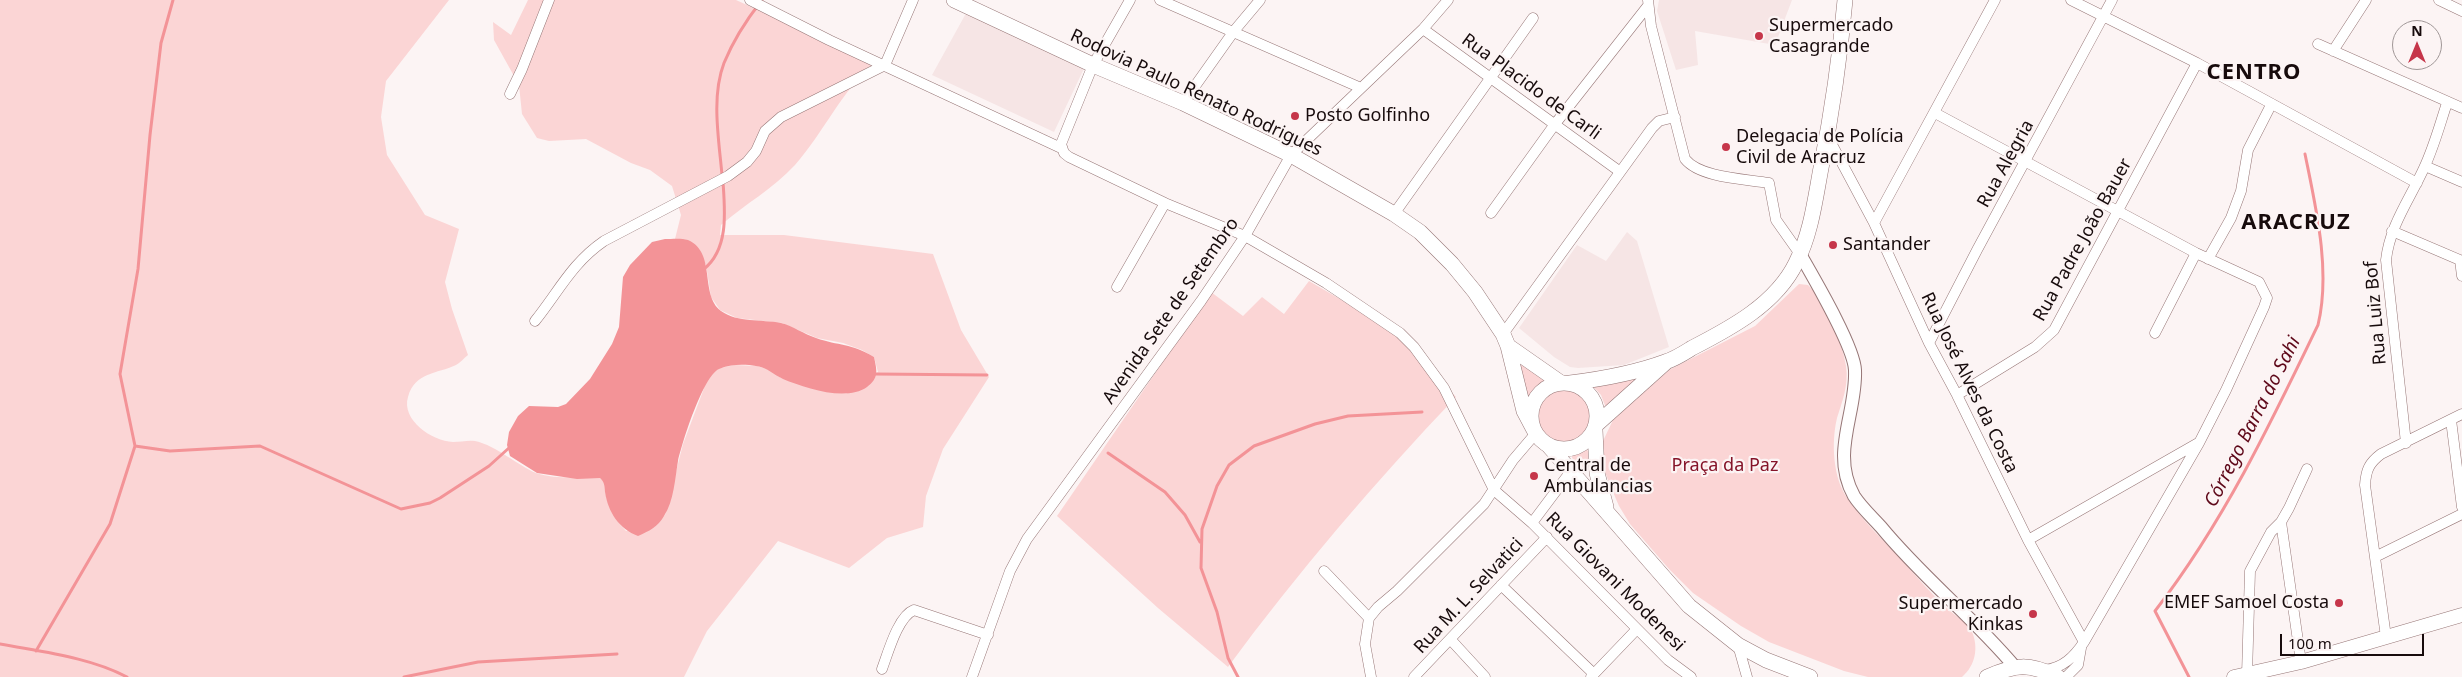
<!DOCTYPE html>
<html>
<head>
<meta charset="utf-8">
<style>
	body { margin:0 }
	#map { position:relative; width:2462px; height:677px; overflow:hidden; background:#fcf4f4; font-family:"Noto Sans",sans-serif }
	canvas { display:block }
	.north { position:absolute; left:2392px; top:20px; width:50px; height:50px; box-sizing:border-box; background:#fcf4f4; border:1px solid #a09797; border-radius:50%; rotate:0deg; font-size:14px; font-weight:700; line-height:20px; text-align:center; color:#170b0c }
	.north::after { content:''; display:block; margin:auto; width:18px; height:22px; background:#c6364a; clip-path:polygon(50% 0,100% 100%,50% 72%,0 100%) }
	.scale { position:absolute; left:2280px; top:634px; width:144px; height:22px; box-sizing:border-box; border:2px solid #170b0c; border-top:0; padding-left:6px; font-size:15px; line-height:18px; white-space:nowrap; color:#170b0c; -webkit-text-stroke:4px #fcf4f4; paint-order:stroke }
</style>
</head>
<body>
<div id="map">
<canvas width="2462" height="677"></canvas>
<div class="north">N</div>
<div class="scale">100 m</div>
</div>
<script>
const c = document.querySelector('canvas').getContext('2d');
c.lineJoin = 'round';
function fill(path, color) { c.fillStyle = color; c.fill(path, 'evenodd'); }
function strokePath(path, color, width, dash) { c.strokeStyle = color; c.lineWidth = width; c.lineCap = dash ? 'butt' : 'round'; c.setLineDash(dash || []); c.stroke(path); }
function drawText(font, color, halo, rows, align = 'center') {
  c.font = font + ' "Noto Sans",sans-serif'; c.lineWidth = 4.5; c.setLineDash([]); c.textBaseline = 'middle'; c.strokeStyle = halo; c.fillStyle = color; for (const [text, x, y, turn = 0] of rows) {
    c.save(); c.translate(x, y); c.rotate((+turn || 0) * Math.PI / 180); c.textAlign = isNaN(turn) ? turn : align; if (halo) c.strokeText(text, 0, 0); c.fillText(text, 0, 0); c.restore();
  }
}
const built = new Path2D(`
	M1659,0H1792L1775,45L1695,31L1698,65L1676,70L1657,11Z
	M970,6L1088,60L1054,132L932,75Z
	M1627,232L1637,241L1669,347L1624,365L1578,368L1570,367L1554,357L1519,328L1577,245L1606,261Z`);
const green = new Path2D(`
	M0,0H449L386,81L381,117L387,155L425,215L459,229L445,282L452,309L468,355C464,358 460,363 456,365C437,374 415,372 408,397C401,420 432,441 453,442C460,442 468,440 475,441C497,446 517,465 536,473C556,480 579,476 600,478L604,482C605,502 613,517 626,531L665,515L683,444L706,383L713,372L720,368L735,365L757,366L770,370L781,378L846,394L878,372L874,357L862,350L843,343L817,338L782,323L737,318L720,310L711,297L706,265L687,240L675,239L681,215L672,186L650,170L631,163L586,139L549,141L537,138L522,114L519,85L494,40L493,22L511,35L528,0H736L874,63C841,92 824,132 795,165C773,189 745,204 721,225L720,235H784L933,254L961,330L989,377L943,449L926,496L923,527L887,538L849,568L778,541L707,631L684,677H0Z
	M1309,281L1393,330L1456,397C1375,482 1298,572 1228,667L1158,608L1057,516L1211,292L1243,316L1262,297L1284,314Z
	M1799,284L1808,285L1813,290C1826,314 1842,339 1846,366C1849,385 1842,402 1837,418C1831,443 1833,479 1848,499C1863,521 1883,540 1901,559C1916,576 1931,594 1948,609C1956,617 1967,621 1972,632C1979,648 1975,666 1962,677H1868L1844,671L1769,642L1741,626L1693,593L1669,569L1630,524L1619,506L1610,485L1602,464L1603,441L1613,420L1669,370L1755,326Z
	M1522,360L1550,379L1536,389L1527,402L1519,364Z
	M1638,377L1606,408L1601,395L1592,385L1612,384Z
	M1537 416a28 28 0 1 1 56 0a28 28 0 1 1-56 0Z
	M1586,449L1588,451V472L1572,458V455Z`);
const water = new Path2D(`
	M665,239C672,239 682,238 688,240C717,253 699,294 721,311C738,323 761,319 781,323C793,326 804,334 816,338C839,346 851,343 874,357C877,371 879,378 867,387C846,402 805,388 783,379C774,375 767,367 756,366C745,364 730,364 719,369C703,376 682,443 678,461C675,478 674,501 664,516C658,527 649,531 638,536C619,529 608,512 605,492C604,485 605,483 600,478L577,479L537,473L510,456L507,445L509,432L518,416L529,406L558,407L566,404L590,379L612,344L619,327L623,277L630,265L652,242Z`);
const stream = new Path2D(`
	M722,175C719,140 711,97 724,63C733,41 747,19 762,0
	M704,269C729,249 725,211 723,182
	M875,374L987,375
	M135,446L170,451L260,446L401,509L430,503L440,498L489,466L510,447
	M1108,453L1165,492L1185,515L1200,542
	M0,644C42,652 89,657 127,677
	M36,651L110,524L135,446L120,374L138,269L150,135L161,43L173,0
	M404,677L478,662L617,654
	M1238,677L1228,658L1217,612L1201,568L1202,529L1217,486L1229,465L1254,446L1315,424L1348,416L1422,412
	M2189,677L2155,611C2223,523 2270,425 2318,325C2331,271 2316,208 2305,154`);
const minor = new Path2D(`
	M750,0L829,40L1061,148
	M1130,0L1093,65L1061,144L1064,153L1069,157L1165,203L1245,236L1326,283L1400,333L1414,347L1444,388L1494,490L1532,523L1668,660L1691,677
	M1160,0L1361,88
	M1648,0L1651,26L1685,159C1700,178 1746,179 1769,183L1776,220L1800,254
	M2071,0L2197,63L2417,183
	M2439,0L2462,11
	M1423,29L1619,171
	M2318,44L2462,108
	M2333,51L2366,0
	M510,94L522,69L549,0
	M1183,103L1234,31L1260,0
	M1935,113L2196,253L2259,282L2267,298L2264,307L2226,390L2199,443L2084,642C2074,657 2063,668 2044,670
	M1828,137L1874,223L1929,343L1957,395L2028,540L2084,642
	M2425,166L2462,182
	M1491,213L1555,124L1647,7
	M1394,214L1533,18
	M1874,223L1995,0
	M2392,231L2462,261
	M2208,259L2231,218L2241,191L2248,150L2271,105
	M2460,260L2462,276
	M1117,287L1165,203
	M535,321C559,291 572,263 604,241L728,176L747,162L756,151L765,131L781,117L885,65L913,0
	M2155,333L2196,253
	M1503,334L1652,128L1659,121L1675,117
	M1929,343L1977,250L2112,0
	M1957,395L2035,347L2054,330L2197,63
	M2451,420L2462,507
	M2406,443L2386,260C2390,225 2410,199 2424,168C2434,147 2440,124 2447,103
	M2281,522L2301,662
	M1532,523L1571,471
	M2028,540L2198,443
	M2377,556L2462,514
	M1324,571L1369,618
	M1501,585L1594,674
	M2386,637L2365,485C2366,470 2369,463 2381,454L2462,414
	M1451,640L1485,677
	M1738,645L1747,677
	M882,669C888,653 898,616 914,610L988,635
	M2247,675L2250,571L2271,532L2281,522L2289,508L2307,469
	M972,677L1010,571L1027,539L1201,301L1245,236L1291,155L1423,29L1448,0
	M1371,677L1365,644L1369,618L1378,607L1397,591L1484,504L1513,460L1536,433
	M1414,677L1547,537
	M1591,677L1637,629
	M2066,677L2078,665L2081,648`);
const tertiary = new Path2D(`
	M1800,254C1813,277 1854,346 1855,370C1857,413 1830,453 1854,496C1861,507 1872,517 1881,527C1922,577 1973,617 2015,667`);
const secondary = new Path2D(`
	M2234,677L2301,662L2462,615`);
const primary = new Path2D(`
	M954,0L1093,65L1183,103L1291,155L1394,214L1420,232L1452,264L1475,292L1503,334L1508,346L1524,411L1533,428
	M1508,346L1561,383
	M1531 416a33 33 0 1 1 66 0a33 33 0 1 1-66 0Z
	M1570,383C1602,379 1635,373 1665,362C1675,359 1684,353 1692,348C1731,328 1776,304 1796,263C1811,234 1815,200 1821,168C1832,112 1840,57 1845,0
	M1597,424L1665,363
	M1595,430L1597,473L1606,507
	M1548,445L1689,606L1738,645L1766,660L1810,677
	M1987,677C2016,664 2029,663 2058,677`);
const markers = [
	[1759,36,5,"#c6364a"],
	[1295,116,5,"#c6364a"],
	[1726,147,5,"#c6364a"],
	[1833,245,5,"#c6364a"],
	[1534,476,5,"#c6364a"],
	[2339,603,5,"#c6364a"],
	[2033,614,5,"#c6364a"]
];
const poiNames = [
	["Supermercado",1769,26],
	["Casagrande",1769,47],
	["Posto Golfinho",1305,116],
	["Delegacia de Polícia",1736,137],
	["Civil de Aracruz",1736,158],
	["Santander",1843,245],
	["Central de",1544,466],
	["Ambulancias",1544,487],
	["EMEF Samoel Costa",2329,603,"right"],
	["Supermercado",2023,604,"right"],
	["Kinkas",2023,625,"right"]
];
const streetNames = [
	["Rua Placido de Carli",1531,87,36],
	["Rodovia Paulo Renato Rodrigues",1196,93,25],
	["Rua Alegria",2006,164,-61],
	["Rua Padre João Bauer",2083,240,-61],
	["Avenida Sete de Setembro",1171,311,-55],
	["Rua Luiz Bof",2376,313,-95],
	["Rua José Alves da Costa",1969,383,64],
	["Rua Giovani Modenesi",1615,582,45],
	["Rua M. L. Selvatici",1469,596,-47]
];
const parkNames = [
	["Praça da Paz",1725,466]
];
const waterNames = [
	["Córrego Barra do Sahi",2253,422,-63]
];
const districtNames = [
	["CENTRO",2254,73],
	["ARACRUZ",2296,223]
];
fill(built, '#f6e5e5');
fill(green, '#fbd5d5');
fill(water, '#f39397');
strokePath(stream, '#f39397', 3);
strokePath(minor, '#967676', 11);
strokePath(tertiary, '#967676', 14);
strokePath(secondary, '#967676', 15);
strokePath(primary, '#967676', 16);
strokePath(minor, '#fff', 10);
strokePath(tertiary, '#fff', 12);
strokePath(secondary, '#fff', 14);
strokePath(primary, '#fff', 15);
for (const [x, y, r, color] of markers) { const dot = new Path2D(); dot.arc(x, y, r, 0, 2 * Math.PI); c.fillStyle = color; c.fill(dot); strokePath(dot, '#fcf4f4', 2); }
drawText('18px', '#170b0c', '#fcf4f4', poiNames, 'left');
drawText('18px', '#170b0c', '#fcf4f4', streetNames);
drawText('18px', '#851429', '#fcf4f4', parkNames);
drawText('italic 19px', '#5e0819', '#fcf4f4', waterNames);
c.letterSpacing = '1px';
drawText('bold 22px', '#170b0c', '#fcf4f4', districtNames);
c.letterSpacing = '0px';
</script>
</body>
</html>
